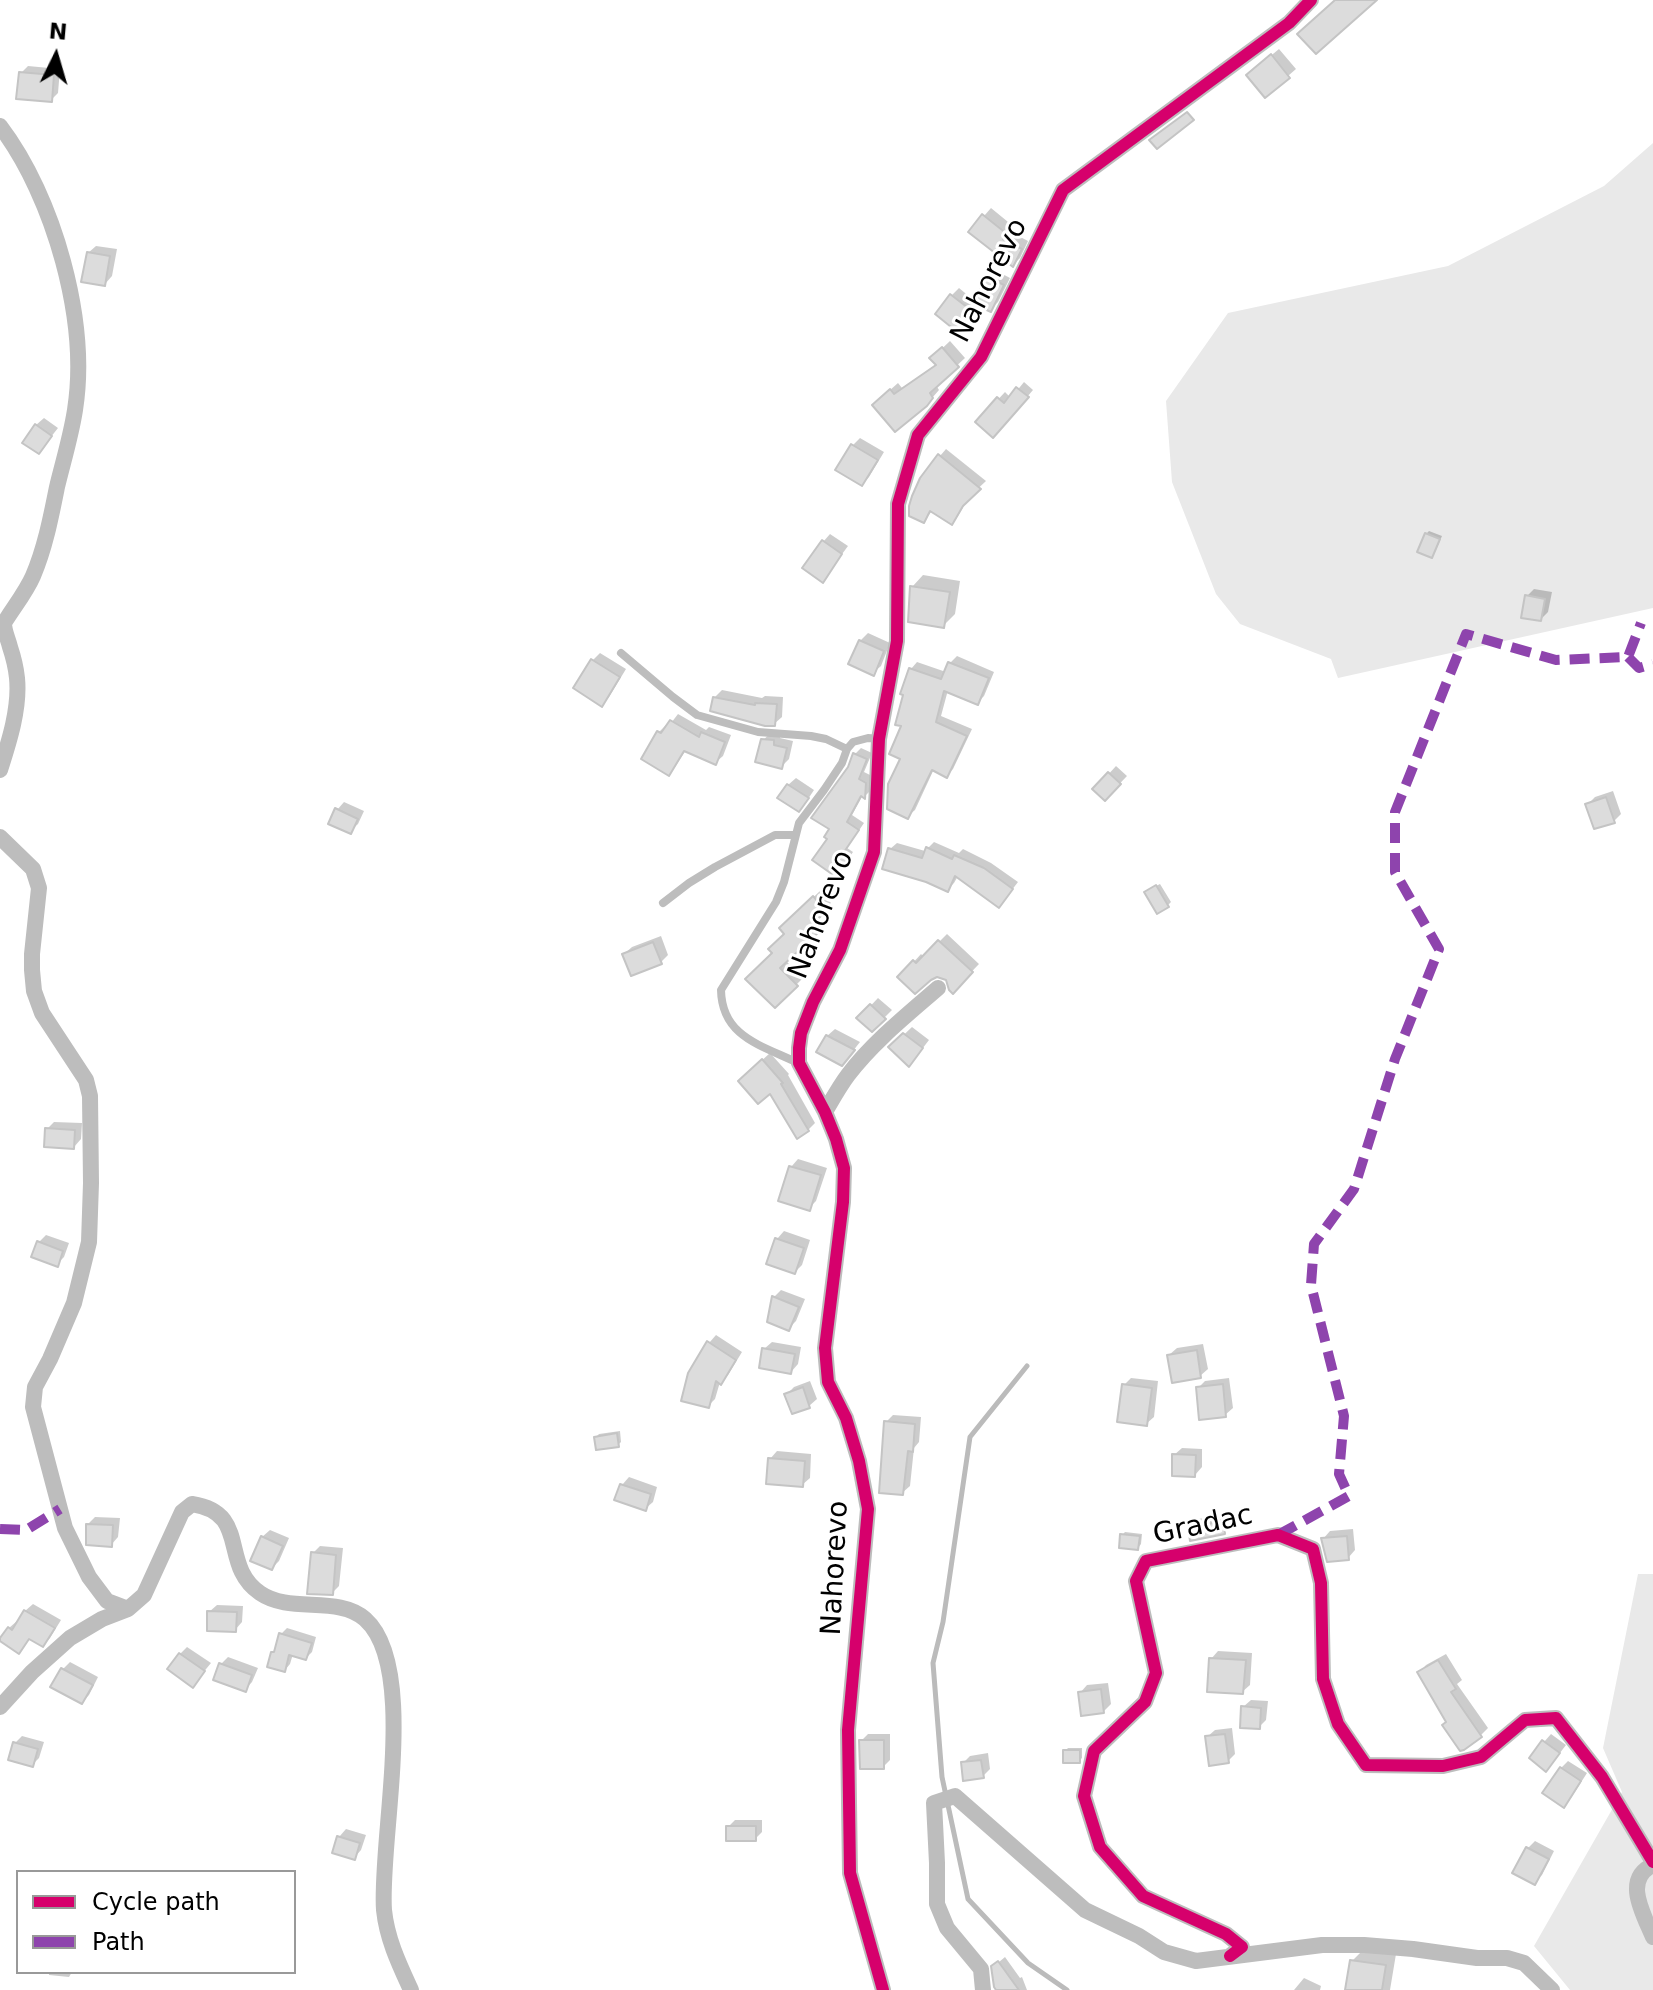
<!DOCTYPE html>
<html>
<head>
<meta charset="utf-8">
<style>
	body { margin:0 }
	#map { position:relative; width:1653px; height:1990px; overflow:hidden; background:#fff; font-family:"DejaVu Sans",sans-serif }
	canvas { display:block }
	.legend { position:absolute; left:16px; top:1870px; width:280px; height:104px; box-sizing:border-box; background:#fff; border:2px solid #999; margin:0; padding:10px 14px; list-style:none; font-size:24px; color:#000 }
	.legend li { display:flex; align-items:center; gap:16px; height:40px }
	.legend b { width:40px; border:2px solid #999 }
	.north { position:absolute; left:16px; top:16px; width:80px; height:80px; -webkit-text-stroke:6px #fff; paint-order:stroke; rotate:5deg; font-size:22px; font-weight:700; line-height:32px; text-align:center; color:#000 }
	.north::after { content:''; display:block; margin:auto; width:28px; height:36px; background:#000; clip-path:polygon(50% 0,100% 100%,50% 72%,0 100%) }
</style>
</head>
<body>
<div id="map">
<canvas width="1653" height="1990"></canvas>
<ul class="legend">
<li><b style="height:10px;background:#d6006c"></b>Cycle path</li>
<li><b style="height:10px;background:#8e44ad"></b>Path</li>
</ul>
<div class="north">N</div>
</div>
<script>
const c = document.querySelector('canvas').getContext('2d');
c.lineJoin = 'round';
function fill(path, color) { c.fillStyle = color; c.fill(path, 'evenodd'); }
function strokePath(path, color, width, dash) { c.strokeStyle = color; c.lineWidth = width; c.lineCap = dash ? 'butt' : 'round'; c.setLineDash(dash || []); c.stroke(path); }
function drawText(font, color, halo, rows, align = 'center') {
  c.font = font + ' "DejaVu Sans",sans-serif'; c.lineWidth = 6; c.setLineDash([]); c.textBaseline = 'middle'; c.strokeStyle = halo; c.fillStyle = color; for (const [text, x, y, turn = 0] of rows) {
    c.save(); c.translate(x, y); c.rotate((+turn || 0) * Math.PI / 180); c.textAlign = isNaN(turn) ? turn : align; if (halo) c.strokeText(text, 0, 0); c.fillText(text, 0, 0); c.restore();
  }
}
const green = new Path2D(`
	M1653,143V608L1338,678L1331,659L1240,624L1216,594L1172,482L1166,401L1228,313L1448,266L1604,186Z
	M1638,1574H1653V1990H1570L1534,1946L1622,1792L1603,1748Z`);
const shadow = new Path2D(`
	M1279,49L1296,69L1266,95L1256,68Z
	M28,66L60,69L58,93L51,100L21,73Z
	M991,208L1013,226L1009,231L1028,241L1020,258L1013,265L984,216Z
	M96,246L117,249L112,276L105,284L88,253Z
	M995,270L1010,278L998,302L990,310L977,304L963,321L952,295L959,288L976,302L988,278Z
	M950,341L965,358L936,385L939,390L926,405L881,398L898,383L902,388L937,364L932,358Z
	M1024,382L1033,390L999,430L977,422L1005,392L1011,398Z
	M44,418L58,428L39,452L36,425Z
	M860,438L884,452L869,477L862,484L838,469L853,445Z
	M946,449L986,481L969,497L958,516L951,522L932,511L924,521L940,456Z
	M1429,531L1442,536L1435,552L1432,555L1426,534Z
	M830,534L848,546L823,580V542Z
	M923,575L960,581L955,614L943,626L912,587Z
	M1534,589L1552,592L1548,612L1541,619L1527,596Z
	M868,633L890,643L881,666L873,673L860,641Z
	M600,653L626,669L609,697L602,704L592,661Z
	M957,656L994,672L984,696L977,703L948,690L941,716L972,729L953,769L946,776L934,769L915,810L908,816L903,758V725L911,669L917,662L946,672L950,663Z
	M722,690L762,698L765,696L783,697L782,717L774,724L714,698Z
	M678,714L706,730L709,727L731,735L723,756L716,762L686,750L675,767L669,774L659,732L666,725L668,727Z
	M771,733L780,734V738L793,741L789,759L782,766L763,740Z
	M861,748L872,753L864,772L872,776L871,790L865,796L863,795L852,815L864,823L847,848L853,852L842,868L830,838L850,768L855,754Z
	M1116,766L1127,776L1105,799L1095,789Z
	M796,778L814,790L806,802L788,785Z
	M1613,791L1621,814L1614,821L1588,804L1595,797Z
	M344,802L364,811L358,824L350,831L337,810Z
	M934,842L959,853L963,849L991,863L1018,882L1005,899L958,876L954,883L948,889L890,849L897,843L925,851Z
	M1160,884L1171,902L1168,905L1150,889Z
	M820,891L831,903L817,917L824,925L786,961L803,978L775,1006V953L787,934L781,928Z
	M947,934L979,964L953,991L949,980L941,975L900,977L921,954L924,957Z
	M661,936L668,955L661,962L624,954L632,947Z
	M878,998L892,1010L872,1030L859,1018Z
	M912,1027L929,1040L916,1057L891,1047Z
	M835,1029L860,1042L849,1056L827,1036Z
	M770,1053L789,1074L788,1075L815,1123L808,1130L771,1091L747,1074Z
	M54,1122L82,1123L81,1139L74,1147L47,1129Z
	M798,1159L827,1168L816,1201L809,1208L791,1167Z
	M784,1231L810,1240L802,1265L795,1272L777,1239Z
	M46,1235L69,1243L64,1257L57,1264L39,1242Z
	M781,1290L805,1299L796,1321L789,1328L770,1321L774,1297Z
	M716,1335L742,1352L728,1375L720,1382L715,1399L708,1406L709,1343Z
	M772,1342L801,1347L798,1364L791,1372L764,1349Z
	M1203,1344L1208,1369L1200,1376L1169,1355L1177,1348Z
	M1131,1378L1158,1381L1154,1417L1146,1424L1124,1385Z
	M1229,1378L1233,1408L1225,1415L1198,1388L1205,1381Z
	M810,1381L817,1399L809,1406L787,1394L794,1387Z
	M893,1415L921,1417L919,1442L914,1448L910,1486L902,1493L886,1422Z
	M620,1431L621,1442L618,1445L596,1437L599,1434Z
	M1182,1448L1202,1449V1467L1195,1475L1174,1455Z
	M777,1451L811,1454L810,1478L802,1485L770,1459Z
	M629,1477L657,1487L653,1502L645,1509L622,1485Z
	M1231,1515L1232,1525L1224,1532L1190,1527L1197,1519Z
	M95,1517L120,1518L118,1537L111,1545L88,1524Z
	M1353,1529L1355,1550L1348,1558L1323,1539L1330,1531Z
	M270,1530L289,1538L279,1561L272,1568L262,1537Z
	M1125,1532L1142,1534L1141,1544L1138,1548L1122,1535Z
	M320,1546L343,1548L339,1586L332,1593L313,1553Z
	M33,1604L61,1620L50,1638L43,1645L30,1638L19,1652L9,1628L17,1621L19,1622L25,1611Z
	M217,1605L243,1606L242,1622L235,1630L209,1612Z
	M287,1628L316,1637L312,1652L306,1658L293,1654L290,1664L285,1670L273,1653L277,1648L281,1634Z
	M187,1647L211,1663L193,1685L180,1654Z
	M1218,1651L1252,1653L1250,1685L1242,1692L1211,1659Z
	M1446,1654L1462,1680L1457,1684L1488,1728L1481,1735L1461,1748L1448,1722L1419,1673L1426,1665Z
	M228,1657L258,1668L252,1682L245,1690L221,1664Z
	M70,1662L98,1677L89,1695L82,1702L63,1669Z
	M1108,1683L1111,1704L1104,1711L1080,1693L1087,1685Z
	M1251,1700L1268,1701L1266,1720L1259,1727L1243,1707Z
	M1232,1728L1235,1754L1228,1761L1207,1737L1215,1730Z
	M868,1734H890V1760L883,1767L861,1741Z
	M1551,1734L1566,1745L1553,1762L1544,1742Z
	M22,1736L44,1742L39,1758L32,1765L15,1743Z
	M1068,1748H1082V1758L1079,1761L1065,1751Z
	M988,1753L990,1769L983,1776L963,1763L970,1756Z
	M1568,1761L1587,1773L1571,1798L1564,1805L1561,1768Z
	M735,1820H762V1832L755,1839L728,1827Z
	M346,1829L366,1835L361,1850L354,1858L339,1837Z
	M1535,1841L1554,1851L1542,1875L1534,1882L1528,1848Z
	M1364,1949L1396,1954L1390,1990H1347L1352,1961Z
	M1005,1957L1020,1978L1022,1977L1027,1990H998L993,1967Z
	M49,1972H72L69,1977L49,1975Z
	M1304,1978L1321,1986L1320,1990H1294Z`);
const stream = new Path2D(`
	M1027,1366L970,1437L943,1622L933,1663L942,1777L968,1899L1028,1963L1067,1990`);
const building = new Path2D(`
	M1335,0H1377L1316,54L1297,34Z
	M1271,54L1290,78L1265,98L1246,75Z
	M19,72L54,75L52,102L16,99Z
	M1187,112L1194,120L1157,149L1149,140Z
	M982,214L1007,234L1003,239L1022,249L1013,267L968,232Z
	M87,252L110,256L105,286L81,282Z
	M986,276L1004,285L991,312L973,304Z
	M950,294L972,311L956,331L935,314Z
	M942,347L959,367L930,393L933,398L927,406L895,432L872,405L890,389L894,394L936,365L929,358Z
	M1016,387L1029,397L993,438L975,422L997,397L1004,403Z
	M35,424L52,436L39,454L22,443Z
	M851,444L878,460L862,486L835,470Z
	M938,454L981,489L963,506L952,525L930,511L924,523L909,516V506L912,496L920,478Z
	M1425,533L1440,539L1432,558L1417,552Z
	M822,540L842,554L823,583L802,568Z
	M910,586L950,592L944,628L908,622Z
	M1525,595L1545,599L1541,621L1521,618Z
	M859,640L884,651L874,676L848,664Z
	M591,659L620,677L602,707L573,688Z
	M948,662L989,678L978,705L944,691L936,722L967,736L947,778L932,770L908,819L887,809L888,784L900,759L889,754L901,726L895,725L903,695L900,694L909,668L941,679Z
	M713,697L755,705V703L777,704L775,726H765L710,711Z
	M670,720L699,737L701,732L725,742L716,765L684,751L669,776L641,759L657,731L661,733Z
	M761,739L774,740V745L787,748L782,769L755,762Z
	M853,753L867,759L859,779L866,783L865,799L861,796L847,822L859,830L842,855L848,859L836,877L812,860L827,839L824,837L829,829L811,818L848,767Z
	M1108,772L1121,784L1105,801L1092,789Z
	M787,784L809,798L799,812L777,798Z
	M1606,797L1615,823L1594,829L1585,804Z
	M335,808L358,819L351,834L328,824Z
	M926,847L952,859L954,855L984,868L1013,889L999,908L955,876L948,892L926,882L882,869L888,848L922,858Z
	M1156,885L1169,907L1157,914L1144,892Z
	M813,896L826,911L812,925L819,932L780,968L798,986L775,1008L745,979L772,953L768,949L784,934L779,928Z
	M938,940L973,972L953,994L949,990L946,980L937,977L931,980L915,994L897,977L913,960L916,963Z
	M653,942L662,964L631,976L622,954Z
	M870,1004L886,1019L872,1032L856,1018Z
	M903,1033L923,1048L909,1067L888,1047Z
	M826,1035L855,1050L842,1066L816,1052Z
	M762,1059L783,1083L781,1084L809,1131L797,1139L770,1094L758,1104L738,1081Z
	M45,1128L75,1130L74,1149L44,1147Z
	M789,1166L821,1175L810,1211L778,1201Z
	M775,1238L804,1248L795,1274L766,1264Z
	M37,1241L63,1251L58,1267L31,1257Z
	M772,1296L799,1307L789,1331L767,1322Z
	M707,1341L736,1360L721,1385L716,1381L709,1408L681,1401L688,1373Z
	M762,1348L795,1354L791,1374L759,1368Z
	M1197,1350L1201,1378L1172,1383L1167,1355Z
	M1122,1384L1152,1388L1147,1426L1117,1422Z
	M1223,1384L1226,1417L1199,1420L1196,1387Z
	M803,1387L810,1408L792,1414L784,1394Z
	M884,1421L915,1424L913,1452L908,1451L903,1495L879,1493Z
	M617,1433L619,1447L596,1450L594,1437Z
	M1172,1454L1196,1455L1195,1477L1172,1476Z
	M768,1458L805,1461L803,1487L766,1484Z
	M620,1484L651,1494L646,1511L614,1500Z
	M1224,1522L1225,1534L1190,1541L1188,1526Z
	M86,1524L113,1525L112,1547L86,1545Z
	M1120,1534L1140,1536L1138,1550L1119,1548Z
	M261,1536L283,1546L272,1570L250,1561Z
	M1347,1536L1349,1560L1327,1562L1321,1538Z
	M311,1552L336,1555L333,1595L307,1594Z
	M24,1610L55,1628L43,1647L29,1639L19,1654L0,1641V1638L8,1627L12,1630Z
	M207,1611L237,1612L236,1632L207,1631Z
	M279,1633L312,1643L306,1660L289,1655L285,1672L267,1667L271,1652H274Z
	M179,1653L205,1671L193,1688L167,1669Z
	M1209,1658L1246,1660L1243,1694L1207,1692Z
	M1438,1660L1456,1689L1451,1692L1482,1737L1464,1750L1460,1751L1442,1725L1446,1722L1417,1672Z
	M219,1663L252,1675L246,1692L213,1680Z
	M61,1668L93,1685L82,1704L50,1687Z
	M1101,1689L1104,1713L1081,1716L1078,1692Z
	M1241,1706L1261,1708L1260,1729L1240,1728Z
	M1225,1734L1229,1763L1209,1766L1205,1736Z
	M859,1740H884V1769H860Z
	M1542,1740L1560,1753L1546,1772L1529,1758Z
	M13,1742L38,1749L33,1767L8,1760Z
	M1063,1750H1080V1763H1063Z
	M981,1760L984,1778L963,1781L961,1762Z
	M1560,1767L1581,1781L1564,1808L1542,1793Z
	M726,1826H756V1841H726Z
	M337,1836L360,1843L355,1860L332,1853Z
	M1526,1847L1549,1859L1535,1885L1512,1873Z
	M1350,1960L1386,1965L1382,1990H1345Z
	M998,1961L1019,1990H996L994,1987L991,1966Z`);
const lane = new Path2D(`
	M621,653L673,697L697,715L758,732L811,736L826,739L847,749
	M663,903L689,883L715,867L775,835H794
	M798,1063C761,1045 722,1037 721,990L776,902L784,882L799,823L824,790L842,763L847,749L853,742L868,738L879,739`);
const street = new Path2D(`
	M0,126C54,197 89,321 75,410C71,436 63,462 57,487C51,517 45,548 33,576C26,592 14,607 4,623C4,632 8,638 10,647C13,656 16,668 17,678C20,708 9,742 0,770
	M0,837L33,869L39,888L32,954V970L34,991L42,1013L86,1080L90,1096L91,1183L89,1242L74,1303L50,1359L35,1387L33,1407L65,1528L89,1577L107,1601L128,1609
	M825,1112C832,1100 839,1087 848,1075C872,1043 908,1014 938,988
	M0,1707L32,1672L70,1638L102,1619L128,1609L144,1595L182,1512L192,1504C251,1513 219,1565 260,1593C290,1614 338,1595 365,1619C419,1667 379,1841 384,1910C387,1939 399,1964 411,1990
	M1653,1865C1622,1879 1644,1915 1653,1937
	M1230,1956L1242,1947L1226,1934L1143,1896L1100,1847L1084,1796L1094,1751L1145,1702L1156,1673L1136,1581L1146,1561L1278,1535L1313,1549L1321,1583L1323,1679L1338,1724L1366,1765L1443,1766L1481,1757L1525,1720L1556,1718L1602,1777L1653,1862
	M883,1990L850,1873L848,1730L868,1509L859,1461L846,1418L828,1382L825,1348L843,1202L844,1168L836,1139L825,1112L799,1063V1048L801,1033L813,1002L840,950L874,852L879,739L897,641L898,504L918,435L981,357L1063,190L1289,23L1311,0
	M983,1990L981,1969L947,1928L937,1904V1863L934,1803L955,1796L1085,1910L1139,1936L1164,1952L1196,1961L1322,1945H1364L1413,1949L1477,1958H1507L1524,1963L1552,1990`);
const quiet = new Path2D(`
	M1628,657L1639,668L1653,664
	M0,1529L26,1530L60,1509
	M1278,1535L1349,1496L1339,1474L1344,1416L1311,1285L1314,1244L1354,1189L1395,1059L1439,949L1395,872V812L1466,634L1556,660L1628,657L1641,623`);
const cycleway = new Path2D(`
	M1230,1956L1242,1947L1226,1934L1143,1896L1100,1847L1084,1796L1094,1751L1145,1702L1156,1673L1136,1581L1146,1561L1278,1535L1313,1549L1321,1583L1323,1679L1338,1724L1366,1765L1443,1766L1481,1757L1525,1720L1556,1718L1602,1777L1653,1862
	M883,1990L850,1873L848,1730L868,1509L859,1461L846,1418L828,1382L825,1348L843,1202L844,1168L836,1139L825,1112L799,1063V1048L801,1033L813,1002L840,950L874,852L879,739L897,641L898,504L918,435L981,357L1063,190L1289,23L1311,0`);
const streetNames = [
	["Nahorevo",990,281,-63],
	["Nahorevo",822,915,-69],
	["Gradac",1203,1526,-12],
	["Nahorevo",836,1568,-87]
];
fill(green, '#e9e9e9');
fill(shadow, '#0003');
strokePath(stream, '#bbb', 5);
fill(building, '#dcdcdc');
strokePath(building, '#c4c4c4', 2);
strokePath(lane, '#bdbdbd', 8);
strokePath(street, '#bdbdbd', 16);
strokePath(quiet, '#8e44ad', 10, [20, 10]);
strokePath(cycleway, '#d6006c', 12);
drawText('28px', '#000', '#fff', streetNames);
</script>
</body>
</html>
